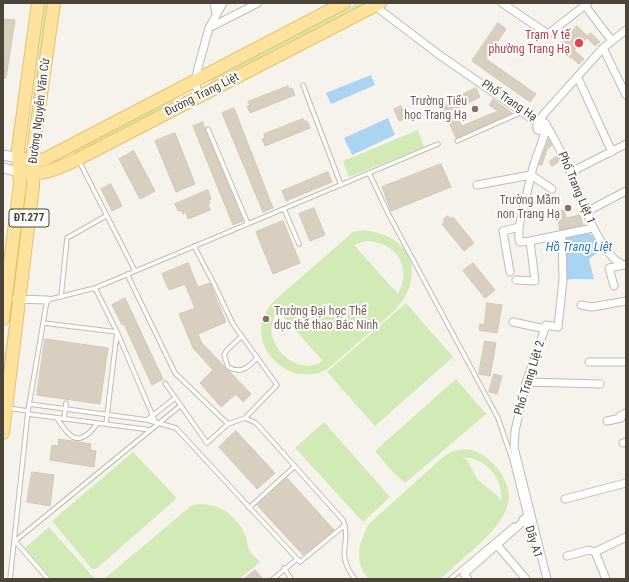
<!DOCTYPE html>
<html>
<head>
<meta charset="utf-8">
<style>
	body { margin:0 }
	#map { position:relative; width:629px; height:582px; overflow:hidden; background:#f6f3ec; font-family:"Roboto Condensed",sans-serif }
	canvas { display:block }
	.frame { position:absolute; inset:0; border:4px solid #4b4439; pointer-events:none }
</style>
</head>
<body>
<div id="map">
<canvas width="629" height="582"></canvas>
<div class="frame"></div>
</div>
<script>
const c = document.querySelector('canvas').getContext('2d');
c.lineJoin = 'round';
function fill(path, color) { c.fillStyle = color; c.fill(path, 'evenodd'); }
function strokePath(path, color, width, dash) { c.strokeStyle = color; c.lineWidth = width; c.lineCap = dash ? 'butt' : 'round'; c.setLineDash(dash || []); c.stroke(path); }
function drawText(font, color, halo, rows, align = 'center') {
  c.font = font + ' "Roboto Condensed",sans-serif'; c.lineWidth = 4; c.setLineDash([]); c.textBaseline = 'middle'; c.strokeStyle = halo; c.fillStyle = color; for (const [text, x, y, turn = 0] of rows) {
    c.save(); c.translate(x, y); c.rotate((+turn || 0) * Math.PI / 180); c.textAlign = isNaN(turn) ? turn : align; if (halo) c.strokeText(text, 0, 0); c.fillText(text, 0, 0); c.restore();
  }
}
const green = new Path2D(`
	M45,3H48L28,152L26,153Z
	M358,3H367L212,84L210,83L211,79L221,74Z
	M176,97L179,98L178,101L75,154L72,153V151Z
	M418,130L424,147L349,177L343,161Z
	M365,230C374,232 383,234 391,238C422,256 415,291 393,312L329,368C290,394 235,339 275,300L353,232ZM365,241C395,241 413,266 398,294L354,245ZM279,310V312L323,361C294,380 255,336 279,310Z
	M21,236L15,292H14L19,237Z
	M406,303L453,357L375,426L327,372Z
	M11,311L12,312L3,385V362Z
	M456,379L486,414L405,483L392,471L375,451Z
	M324,422L390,497L363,522L295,448Z
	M464,449C478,449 488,458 497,468C524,501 499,526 475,548C463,558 452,569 440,579H369C353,562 359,542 369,524L443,457L453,451ZM462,458C484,455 506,481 500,502L498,496L478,480L467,460Z
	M133,452L175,496L176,499L96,569H92L52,521Z
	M197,504C219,503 235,514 245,534C247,539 247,545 249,550C251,554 256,558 260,562L239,579H104L191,506Z
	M49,527L95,579H52L25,548Z`);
const water = new Path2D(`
	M371,75L375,85L331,104L326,93Z
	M388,118L395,135L352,155L344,138Z
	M585,232L592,235L602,249L589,259L594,279C584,280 577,278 567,280L564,239L568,236Z`);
const building = new Path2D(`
	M3,19L15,20L6,78H3Z
	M498,23L506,29L486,59L536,94L530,102L472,61Z
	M577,26L587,36L591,33L600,42L595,46L587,38L574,50L584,59L579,64L571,57L570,58L558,46Z
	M288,86L289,89L292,88L295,95L250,113L247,106L250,105L248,102Z
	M476,88L480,97L454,110L462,126L498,111L489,105L493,99L512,113L456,138L442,107L452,102L451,100Z
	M401,106L407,118L399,121L394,109Z
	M234,108L273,208L263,212L222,113Z
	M303,119L305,122L307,121L310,128L265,146L262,139L265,138L264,134Z
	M203,122L205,130L243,221L233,225L193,126Z
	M175,133L195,184L176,192L155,141Z
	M549,139L552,145L547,149L542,165H539Z
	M134,151L155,191L140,199L119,159Z
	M557,156L560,161L552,166L549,162Z
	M441,164L451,187L391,211L382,187Z
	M328,172L332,182L286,201L282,191Z
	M111,184L122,206L112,211L101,189Z
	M208,190L211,199L209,200L210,203L208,204L210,210L188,219L186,212L183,214L181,210L178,211L175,204Z
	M314,208L325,235L310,241L299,214Z
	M564,210L566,218L580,215L583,225L560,230L556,212Z
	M448,216L450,219L453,217L474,243L464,251L442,224L445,222L443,220Z
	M283,221L300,263L273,274L256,232Z
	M188,263L198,287L210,283L226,322L198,334L201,342L251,394L243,402L236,394L221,407L200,383L213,370L193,348L179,314L195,308L185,284L169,290L162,274Z
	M473,263L495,290L485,298L463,271Z
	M125,298L163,379L152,385L124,324L122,325L112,305Z
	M487,303L502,305L497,333L479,330L480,324L484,325Z
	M45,339L108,348L100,404L37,395Z
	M485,341L496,343L490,376L479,374Z
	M494,374L502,376L497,394L489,392Z
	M236,431L275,473L257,489L219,447Z
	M59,439L91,444L90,450L96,451L94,467L50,460L52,445L58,446Z
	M32,472L54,475L50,506L27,502Z
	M287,478L334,530L303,555L257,505Z
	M255,570L263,579H244Z`);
const service = new Path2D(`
	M303,85L341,185
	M208,129L248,224
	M457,141L522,112
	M79,161L135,271
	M369,173L389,215L498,418L512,459L526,515L521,519
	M284,209L299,244
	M194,246L214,284L233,324L277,385L245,418
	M127,274L175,373L228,424L207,443L165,383
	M95,288L117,332L155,421
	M61,297L67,238L106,216
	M43,323L117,332L106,424
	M242,336L227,350L224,355L228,367C241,374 248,368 257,358
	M29,404L147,420L176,428L300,562L345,525
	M8,408L28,411
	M28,414L151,430
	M57,418C70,439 79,448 97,424
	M64,419L66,403
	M147,420L175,398
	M228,424L245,418L256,423L343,520C352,545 334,552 355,579
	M249,508L295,466
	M284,568L291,579
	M10,579L28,411L47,300L95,288L438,144
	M48,579L15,541L180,406
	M273,579L297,559
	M450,579L514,525`);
const minor = new Path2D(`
	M214,3L216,14
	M502,3L548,34L588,3
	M583,3L612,41
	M375,6L438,54L538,123L543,115L603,48L626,30
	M209,28L258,3
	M603,48L626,95
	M578,78L612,152
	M199,97L195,81L199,64L209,28L223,3
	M546,125C556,140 563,156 570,172C579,192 602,263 626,265
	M544,129L545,133L533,167L519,227V240L520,242L530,241L593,228
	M571,172L626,144
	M477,185L531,175L552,189
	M586,212L626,191
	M510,272L503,231L519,227
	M516,280L535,281L530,241
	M614,286L609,268L624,265
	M16,299L47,300
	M581,305L592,307L626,301
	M513,322L545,329
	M589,362H626
	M526,382L600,384
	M607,421L621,418L620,416L626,413
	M623,443L626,442
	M565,499L626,483
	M497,545L526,579
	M595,552L606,579
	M567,556L589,550L595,552L626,537
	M468,579L464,574L526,519L532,540
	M547,579L514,447L515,431L525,386L546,325L558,327L563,280L562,235`);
const tertiary = new Path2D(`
	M538,123V129L543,130L545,124L540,122
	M3,155L19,158
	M3,168L19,172`);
const primary = new Path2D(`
	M19,158L32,161L45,159L344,3
	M19,172C44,176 56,169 78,159L380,3
	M3,319L20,184L18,149L38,3
	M3,433L33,186V151L54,3`);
const markers = [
	[579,43,5,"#e0444e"],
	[475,109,4,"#8d6e63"],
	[568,208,4,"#8d6e63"],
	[266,319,4,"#8d6e63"]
];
const shields = [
	[29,218,40]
];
const shieldNames = [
	["ĐT.277",29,218]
];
const healthNames = [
	["Trạm Y tế",570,36],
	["phường Trang Hạ",570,50]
];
const streetNames = [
	["Đường Trang Liệt",202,95,-27],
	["Phố Trang Hạ",509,101,34],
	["Đường Nguyễn Văn Cừ",40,111,-83],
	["Phố Trang Liệt 1",576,188,67],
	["Phố Trang Liệt 2",530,378,-73],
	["Dãy A1",533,542,73]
];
const educationNames = [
	["Trường Tiểu",467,102],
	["học Trang Hạ",467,116],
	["Trường Mầm",560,201],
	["non Trang Hạ",560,215],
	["Trường Đại học Thể",274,312,"left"],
	["dục thể thao Bắc Ninh",274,326,"left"]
];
const waterNames = [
	["Hồ Trang Liệt",579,248]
];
fill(green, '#d2eab5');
fill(water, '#a9d4f2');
fill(building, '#d8cfc1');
strokePath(building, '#d3c7b4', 1);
strokePath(service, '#c2bbae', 5.5);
strokePath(minor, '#c2bbae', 9);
strokePath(tertiary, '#c2bbae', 11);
strokePath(primary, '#e6c16a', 14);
strokePath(service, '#fff', 3.5);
strokePath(minor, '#fff', 7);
strokePath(tertiary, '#fff', 9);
strokePath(primary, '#ffe39c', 12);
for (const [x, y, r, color] of markers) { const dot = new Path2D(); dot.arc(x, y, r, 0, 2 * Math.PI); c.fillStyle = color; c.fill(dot); strokePath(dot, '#fff', 1.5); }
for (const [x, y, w] of shields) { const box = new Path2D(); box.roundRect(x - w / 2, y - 9, w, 18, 3); c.fillStyle = '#fff'; c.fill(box); strokePath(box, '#4b4439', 1); }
drawText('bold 11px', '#4b4439', null, shieldNames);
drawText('12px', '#be3a42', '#fff', healthNames, 'right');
drawText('12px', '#4b4439', '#fff', streetNames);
drawText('12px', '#785e54', '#fff', educationNames, 'right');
drawText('italic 13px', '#2e7ab2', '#fff', waterNames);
</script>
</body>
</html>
